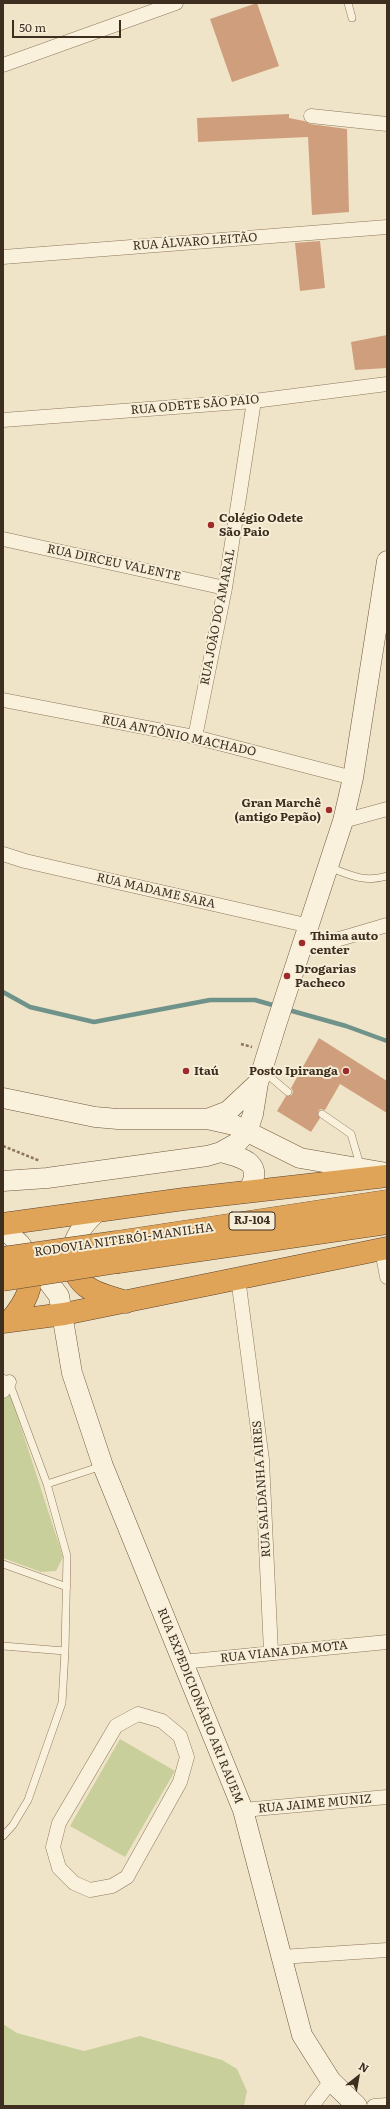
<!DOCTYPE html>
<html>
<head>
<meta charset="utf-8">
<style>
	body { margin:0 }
	#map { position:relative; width:390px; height:2109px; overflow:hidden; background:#f0e4c8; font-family:Literata,serif }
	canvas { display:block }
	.frame { position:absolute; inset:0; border:4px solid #3d2e20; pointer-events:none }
	.north { position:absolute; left:338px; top:2057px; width:40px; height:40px; -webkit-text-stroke:3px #f7eed8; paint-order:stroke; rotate:31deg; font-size:11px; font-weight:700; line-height:16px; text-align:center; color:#3d2e20 }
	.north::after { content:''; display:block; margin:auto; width:14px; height:18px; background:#3d2e20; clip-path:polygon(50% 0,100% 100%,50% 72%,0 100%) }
	.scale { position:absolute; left:12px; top:20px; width:109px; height:18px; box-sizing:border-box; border:2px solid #3d2e20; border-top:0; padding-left:5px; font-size:12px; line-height:14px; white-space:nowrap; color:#3d2e20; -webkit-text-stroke:3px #f7eed8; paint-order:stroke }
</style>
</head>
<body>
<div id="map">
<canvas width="390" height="2109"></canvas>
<div class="frame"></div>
<div class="north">N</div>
<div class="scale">50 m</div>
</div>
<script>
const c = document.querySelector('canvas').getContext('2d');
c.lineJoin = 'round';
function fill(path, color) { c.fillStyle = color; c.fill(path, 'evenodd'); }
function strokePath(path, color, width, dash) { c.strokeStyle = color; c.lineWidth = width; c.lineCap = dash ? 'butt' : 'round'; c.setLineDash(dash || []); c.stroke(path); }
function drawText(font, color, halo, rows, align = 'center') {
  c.font = font + ' Literata,serif'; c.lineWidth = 4; c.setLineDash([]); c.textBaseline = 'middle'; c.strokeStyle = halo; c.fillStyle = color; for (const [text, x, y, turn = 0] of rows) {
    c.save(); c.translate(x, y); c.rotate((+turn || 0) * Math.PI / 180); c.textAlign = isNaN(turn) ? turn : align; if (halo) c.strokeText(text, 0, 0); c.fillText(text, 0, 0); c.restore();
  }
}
const green = new Path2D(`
	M3,1381L10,1393L63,1557L56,1571L41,1572L3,1558Z
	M120,1739L175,1771L125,1857L70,1826Z
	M3,2024L17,2033L84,2051L140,2036L222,2060L237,2069L247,2091L244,2106H3Z`);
const stream = new Path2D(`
	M3,992L30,1007L94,1022L210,1000H255L276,1006
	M285,1009L346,1026L387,1041`);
const building = new Path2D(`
	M257,3L279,66L232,82L210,19Z
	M289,114V118L304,121L310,124L347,129L349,212L312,215L308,137L198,142L197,118Z
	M320,241L325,288L300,291L295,243Z
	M387,335V368L355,370L351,342Z
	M319,1038L387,1081V1113L340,1084L325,1110L320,1109L318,1112L320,1118L311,1132L277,1111L286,1096L292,1095L293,1091L291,1088Z`);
const path = new Path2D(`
	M241,1044L252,1047
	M3,1146L40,1161`);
const lane = new Path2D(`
	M348,3L352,18
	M329,867C349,875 365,883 387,876
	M263,1071L288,1092
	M322,1114L351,1134L360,1165
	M3,1378L9,1382L47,1484L67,1556L65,1651L3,1646
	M47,1484L102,1466
	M3,1564L67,1587
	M3,1836L13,1825L28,1800L62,1703L65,1651`);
const street = new Path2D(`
	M3,65L176,3
	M311,116L387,124
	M3,257L387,227
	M3,420L254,401L387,384
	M3,539L225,588
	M3,700L195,737L353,778
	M195,737L225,588L254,401
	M343,821L387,809
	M3,854L25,861L310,926
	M302,950L387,925
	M382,1250L387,1277
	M238,1278L262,1460L271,1652
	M3,1391L9,1382
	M182,1662L387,1642
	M138,1714L162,1721L180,1736L187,1757L180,1782L127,1877L112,1886L90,1890L74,1883L59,1868L53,1847L59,1823L116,1726Z
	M243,1810L387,1797
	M281,1957L387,1950
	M312,2106L331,2081
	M374,2106L387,2105`);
const secondary = new Path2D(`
	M3,1098L95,1117L118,1119H207L228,1111L258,1083
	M207,1119L234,1125L300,1158L387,1173
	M221,1152C244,1158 265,1163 248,1191
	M3,1181L47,1178L207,1156L221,1152L237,1143L247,1132L253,1114L258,1083L276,1025L343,821L353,778L387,561
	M3,1228L20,1244L59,1296L72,1373L103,1466L243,1810L302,2035L331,2081L357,2106
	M68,1261C74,1238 80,1227 98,1211`);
const highway = new Path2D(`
	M3,1224L184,1199L387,1176
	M117,1242L387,1201
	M69,1258C80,1292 95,1292 126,1302
	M118,1262L387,1223
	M10,1321C27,1301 33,1287 32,1260
	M3,1322L64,1314L387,1248`);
const highwayBridge = new Path2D(`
	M3,1258L117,1242
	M3,1280L118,1262`);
const markers = [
	[211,525,4,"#9e2a2b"],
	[329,810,4,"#9e2a2b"],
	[302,943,4,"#9e2a2b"],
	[287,976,4,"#9e2a2b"],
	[186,1071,4,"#9e2a2b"],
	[346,1071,4,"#9e2a2b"]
];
const shields = [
	[252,1221,46]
];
const shieldNames = [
	["RJ-104",252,1221]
];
const streetNames = [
	["RUA ÁLVARO LEITÃO",195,242,-4],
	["RUA ODETE SÃO PAIO",195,405,-5],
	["RUA DIRCEU VALENTE",114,563,12],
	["RUA JOÃO DO AMARAL",218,617,-79],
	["RUA ANTÔNIO MACHADO",179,736,12],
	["RUA MADAME SARA",156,891,13],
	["RODOVIA NITERÓI-MANILHA",124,1240,-8],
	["RUA SALDANHA AIRES",262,1489,-94],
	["RUA VIANA DA MOTA",284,1652,-6],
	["RUA EXPEDICIONÁRIO ARI RAUEM",200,1706,68],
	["RUA JAIME MUNIZ",315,1804,-5]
];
const poiNames = [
	["Colégio Odete",219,518],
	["São Paio",219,532],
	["Gran Marchê",321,803,"right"],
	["(antigo Pepão)",321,817,"right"],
	["Thima auto",310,936],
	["center",310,950],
	["Drogarias",295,969],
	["Pacheco",295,983],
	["Itaú",194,1071],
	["Posto Ipiranga",338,1071,"right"]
];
fill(green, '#c9cf9b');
strokePath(stream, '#6f938a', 4.5);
fill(building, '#cf9f7d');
strokePath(lane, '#8d765c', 8);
strokePath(street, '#8d765c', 15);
strokePath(secondary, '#6f573f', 21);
strokePath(highway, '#5b4430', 23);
strokePath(path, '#8d765c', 2.5, [3, 2]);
strokePath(lane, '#faf1dc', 7);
strokePath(street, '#faf1dc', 14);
strokePath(secondary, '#faf1dc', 20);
strokePath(highway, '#e0a458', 22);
strokePath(highwayBridge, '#5b4430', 23, []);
strokePath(highwayBridge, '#e0a458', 22);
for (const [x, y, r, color] of markers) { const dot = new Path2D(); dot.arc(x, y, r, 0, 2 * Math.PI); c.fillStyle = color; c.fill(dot); strokePath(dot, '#f7eed8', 1.5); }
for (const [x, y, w] of shields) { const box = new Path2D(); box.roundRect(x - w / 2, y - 9, w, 18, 3); c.fillStyle = '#f7eed8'; c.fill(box); strokePath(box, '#3d2e20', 1); }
drawText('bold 11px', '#3d2e20', null, shieldNames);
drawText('12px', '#3d2e20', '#f7eed8', streetNames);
drawText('bold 12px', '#3d2e20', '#f7eed8', poiNames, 'left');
</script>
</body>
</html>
